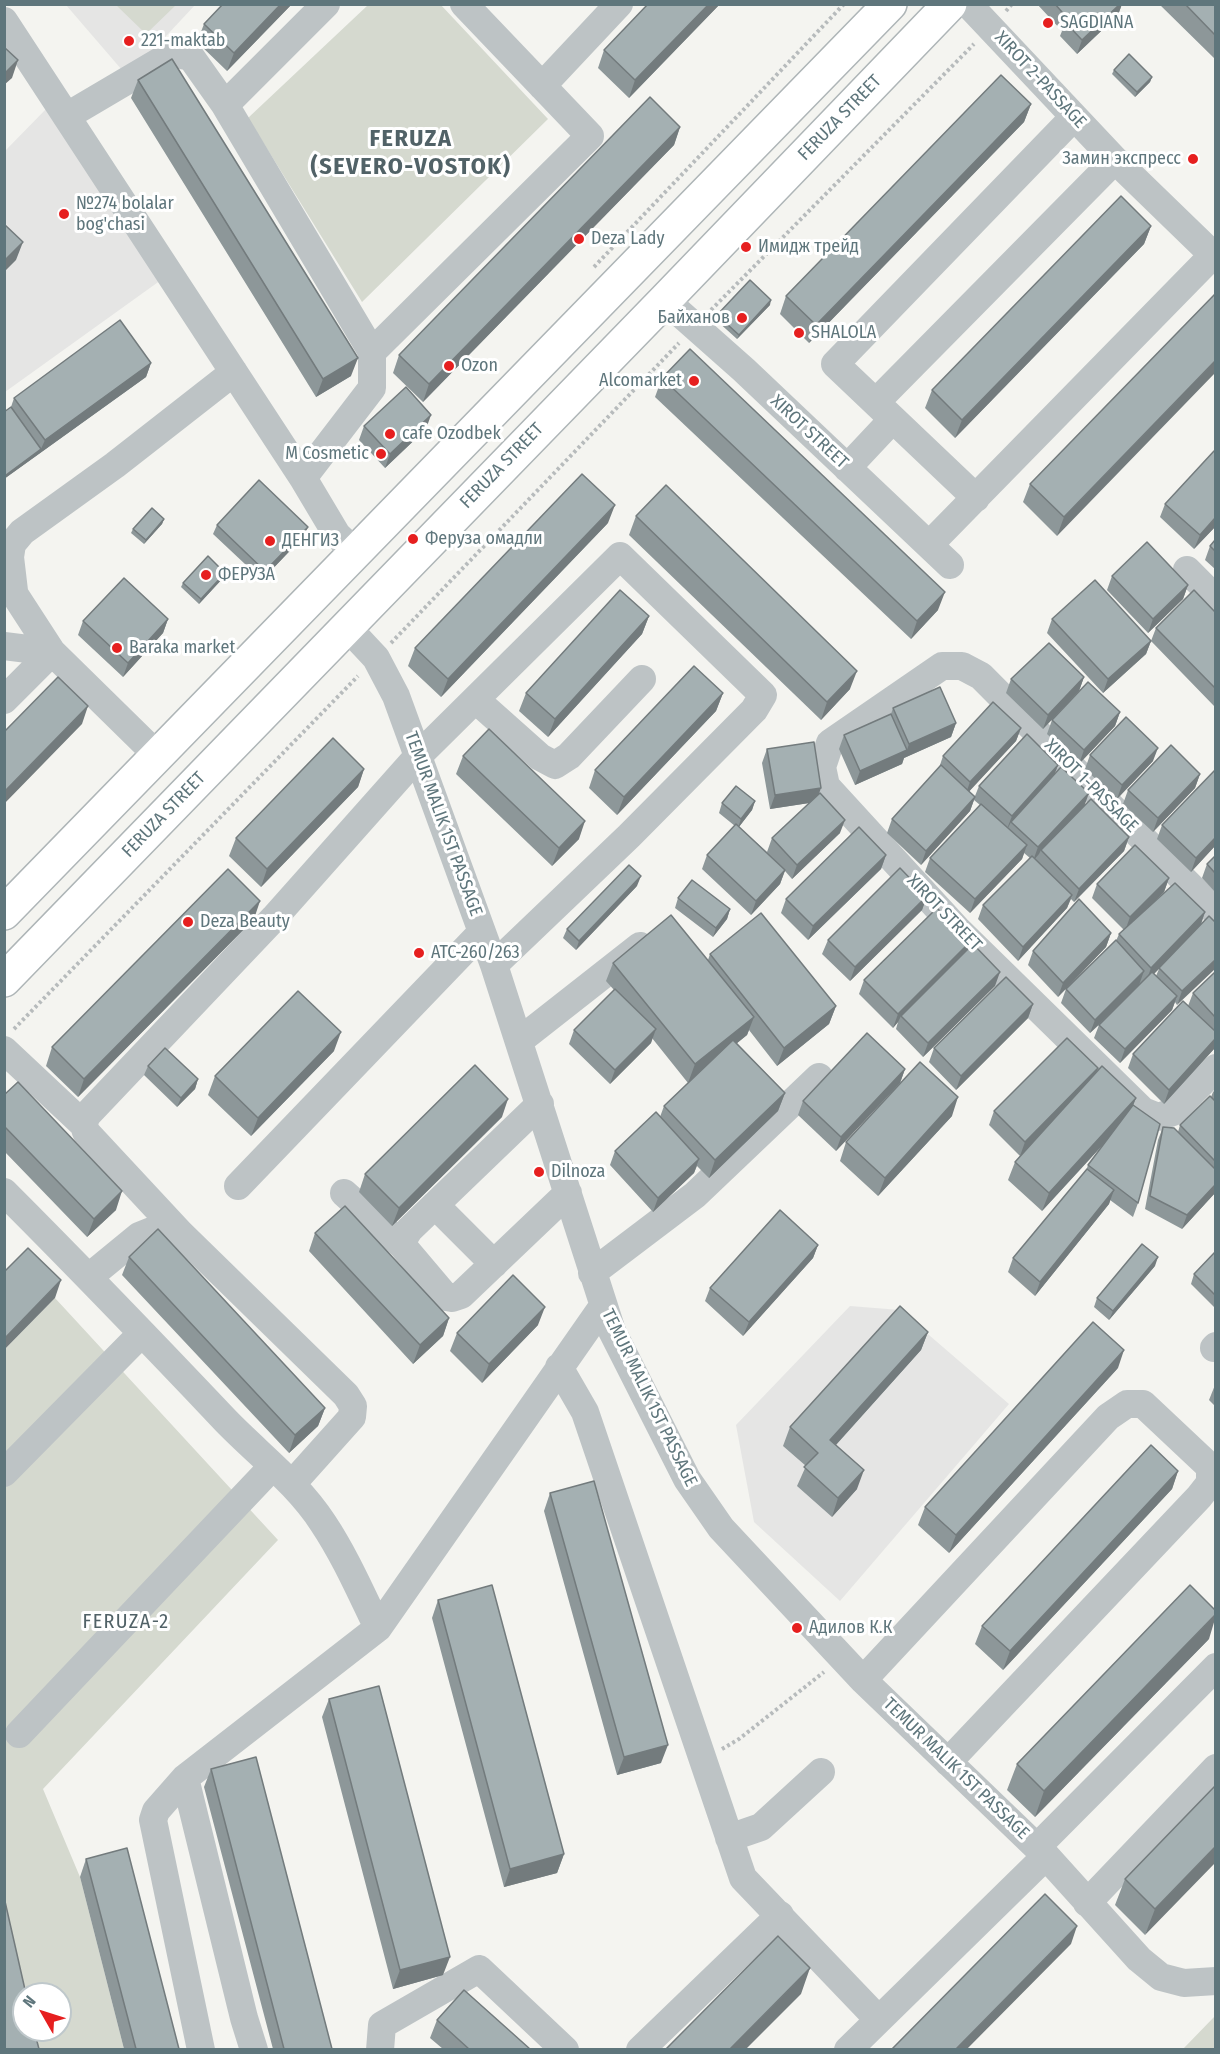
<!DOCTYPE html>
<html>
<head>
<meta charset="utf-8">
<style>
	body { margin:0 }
	#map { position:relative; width:1220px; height:2054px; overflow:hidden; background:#f4f4f0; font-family:"Fira Sans Condensed",sans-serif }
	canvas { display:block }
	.frame { position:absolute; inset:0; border:6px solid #5f767c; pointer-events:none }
	.north { position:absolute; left:12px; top:1982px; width:60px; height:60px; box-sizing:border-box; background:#fff; border:2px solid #bfc8cb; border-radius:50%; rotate:309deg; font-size:16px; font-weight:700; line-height:24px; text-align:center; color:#5f767c }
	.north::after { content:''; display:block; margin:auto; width:21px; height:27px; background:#e61f1f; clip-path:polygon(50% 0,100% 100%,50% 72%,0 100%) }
</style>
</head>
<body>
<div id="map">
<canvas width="1220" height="2054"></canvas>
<div class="frame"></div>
<div class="north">N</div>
</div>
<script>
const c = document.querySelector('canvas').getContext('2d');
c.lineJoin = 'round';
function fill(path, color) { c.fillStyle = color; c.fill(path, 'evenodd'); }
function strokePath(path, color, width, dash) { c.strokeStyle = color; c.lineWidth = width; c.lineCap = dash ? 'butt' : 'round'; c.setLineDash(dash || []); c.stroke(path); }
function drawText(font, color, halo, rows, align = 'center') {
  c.font = font + ' "Fira Sans Condensed",sans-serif'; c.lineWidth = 6; c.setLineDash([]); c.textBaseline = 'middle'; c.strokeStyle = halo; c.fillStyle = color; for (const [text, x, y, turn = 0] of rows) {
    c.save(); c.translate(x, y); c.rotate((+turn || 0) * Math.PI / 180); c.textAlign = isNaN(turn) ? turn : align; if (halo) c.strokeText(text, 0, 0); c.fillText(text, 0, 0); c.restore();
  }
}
const built = new Path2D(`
	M66,5H195L128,77Z
	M47,108L168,275L5,392L4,152Z
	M850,1306L900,1310L1009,1404L840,1601L754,1522L736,1425Z`);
const green = new Path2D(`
	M440,4L548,119L362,302L248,118L368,5Z
	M116,5H176L146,34Z
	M55,1298L278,1540L43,1789L80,1877L124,2049H28L5,1945L4,1350ZM24,1994H60V2030H24Z
	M1215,2016V2049H1183Z`);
const path = new Path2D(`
	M1006,11L1012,4
	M594,267L844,4
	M711,310L974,44
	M391,643L679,343
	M14,1029L358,676
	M722,1749L739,1739L824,1672`);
const minor = new Path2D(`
	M326,4L225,105L372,352
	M968,4L1115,160L1216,258
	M4,21L303,478L337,535L356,553
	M542,86L619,4
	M67,116L167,57L177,54L191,57L225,105
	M665,300L744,370L950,565
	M876,402L1115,160
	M847,468L893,419
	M303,478L372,388V352L590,136L464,4
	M976,498L835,364L1074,117
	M929,545L1213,255
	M1187,570L1216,599
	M4,578L52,652L4,700
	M14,591L10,557L12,544L22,532L115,465L234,372
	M347,627L376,658L396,696L494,965L612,1331L687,1479L721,1528L863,1680L1046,1856L1139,1959L1161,1977L1184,1983L1216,1981
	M4,646L52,652L158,756
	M476,700L540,757L555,765L569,756L642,679
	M1216,912L981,676L962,666H942L830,743L822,767L826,786L957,929L1143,1111L1158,1117L1173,1112L1216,1068
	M519,1041L640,946
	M4,1050L84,1125
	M540,1104L409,1230L404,1238L402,1245L446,1297L452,1298L461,1295L568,1193
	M238,1186L482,932
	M4,1192C79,1267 153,1344 226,1421C259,1455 297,1483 323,1523C345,1556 361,1593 378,1628
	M344,1193L402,1245
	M435,1205L494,1264
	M180,1233L86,1132L84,1125L86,1116L274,918L418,756L620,556L763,695L754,710L629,836L494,965
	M592,1273L695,1195L819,1077
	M89,1277L139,1236L164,1226L180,1233L346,1395L353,1406L352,1417L292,1484
	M1214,1348L1216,1346
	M559,1367L585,1412L743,1878L878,2019
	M4,1473L142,1333
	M863,1680L1108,1417L1127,1404H1143L1210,1467V1483L1199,1497L948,1762
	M19,1734L273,1466
	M185,1778L244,2018L254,2050
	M729,1838L761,1827L821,1772
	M1037,1847L1216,1667
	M1087,1903L1216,1768
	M201,2050L153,1820L156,1811L185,1778L378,1628L603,1306
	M380,2050L382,2025L479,1969L565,2050
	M640,2050L780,1915
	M848,2050L1046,1856`);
const major = new Path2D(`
	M4,913L890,4
	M4,980L665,300L950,4`);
const wall = new Path2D(`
	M292,4L227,71L197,42L204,24Z
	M720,4L629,98L598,68L604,50Z
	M1037,4H1122L1118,15L1077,54L1060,36L1062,31Z
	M1159,4H1215V59Z
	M1114,70L1152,77L1150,82L1135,97L1112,74Z
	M138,80L351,376L316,397L131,98Z
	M1031,104L1024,122L809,343L780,314L786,296Z
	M680,127L674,145L423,402L393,373L399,355Z
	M1151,226L1144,244L955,438L925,408L932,390Z
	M1215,294L1057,536L1023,502L1030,484Z
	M770,305L737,339L716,320L717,315Z
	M151,363L146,377L4,479V412L11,407L14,398Z
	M662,378L938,610L911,639L655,397Z
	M364,426L426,429L385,468L359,440Z
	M1165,504L1215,527L1194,549L1160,517Z
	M636,516L850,689L821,720L629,535Z
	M164,519L162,524L144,544L131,533L133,529Z
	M608,523L441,697L408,666L415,648Z
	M217,525L304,536L262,580L213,534Z
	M1215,540V569L1205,560L1210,546Z
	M1112,576L1188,585L1183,599L1148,633L1107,590Z
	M224,577L199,604L181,587L183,583Z
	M1215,612V707L1151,641L1156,628Z
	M649,616L642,634L548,737L519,711L526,693Z
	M168,619L163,633L123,677L78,635L83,621Z
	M1052,619L1151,641L1146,654L1103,693L1047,633Z
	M1084,677L1079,691L1043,729L1006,693L1011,679Z
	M723,693L716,711L617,815L589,788L595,770Z
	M893,708L956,723L951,737L904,758L902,764L855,785L839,749L844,735L891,714Z
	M1120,712L1115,726L1079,764L1047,734L1052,720Z
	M1021,728L1016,741L969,791L975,796L979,786L1058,765L1054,775L1085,805L1129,837L1124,851L1074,902L1071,899L1067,908L1018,961L978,919L983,905L1030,858L1024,853L1022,859L970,913L925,872L930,858L980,805L974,800L970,811L921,865L887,833L892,819L939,768L943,756Z
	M767,749L819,793L840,833L792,879L785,871L780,884L751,915L702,869L707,855L735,826L719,813L722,803L755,801L752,810L739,827L767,852L772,838L809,803L770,809L762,763Z
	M1090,755L1153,761L1117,799L1085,769Z
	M463,756L579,839L552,866L456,774Z
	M364,769L358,787L261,887L229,856L236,838Z
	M1200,774L1195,788L1153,832L1123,804L1128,790Z
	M1162,825L1215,846L1191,872L1157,839Z
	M886,855L881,869L808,940L781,913L786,899Z
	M1215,856V892L1202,878L1207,864Z
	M1169,878L1164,892L1155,901L1205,912L1201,925L1215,922L1177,1005L1175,1002L1172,1010L1120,1063L1094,1038L1099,1025L1090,1033L1061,1003L1066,989L1116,941L1119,934L1124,930L1092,898L1097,884ZM1159,969L1156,976L1154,974Z
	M637,886L576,950L563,938L567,929Z
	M927,896L922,910L850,981L822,954L828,940Z
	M678,898L730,909L727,919L713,937L675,908Z
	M254,919L78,1097L46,1066L52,1047Z
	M1111,933L1106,947L1058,997L1028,965L1033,951Z
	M968,949L995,986L923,1057L896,1029L898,1022L893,1028L859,994L864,980Z
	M710,954L836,1006L829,1024L777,1066L749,1030L747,1035L737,1043L785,1093L778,1111L709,1178L697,1166L694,1173L653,1212L610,1165L615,1151L660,1117L664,1106L688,1083L652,1038L651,1043L610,1084L569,1044L574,1030L614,990L606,981L613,963L708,960Z
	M1215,972V1039L1214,1049L1164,1104L1128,1068L1133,1054L1188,1006L1193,993Z
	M1033,1004L1028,1018L956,1090L929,1062L934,1048Z
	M334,1051L251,1136L208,1095L215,1076Z
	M148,1066L198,1079L195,1089L177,1107L144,1075Z
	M905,1069L900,1083L836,1151L798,1115L803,1101Z
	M1098,1071L1136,1098L1133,1105L1138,1203L1133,1217L1110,1200L1109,1204L1035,1296L1008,1272L1013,1258L1086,1171L1088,1165L1102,1146L1042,1211L1008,1180L1015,1162L1020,1156L989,1125L994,1111Z
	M1215,1090V1193L1182,1229L1145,1209L1158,1140L1163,1127L1178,1132L1180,1125L1211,1097L1213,1092Z
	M4,1095L116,1210L87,1237L4,1151Z
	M952,1116L878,1196L840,1161L846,1142Z
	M502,1117L392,1226L359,1192L365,1174Z
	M315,1233L449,1318L443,1336L413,1364L309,1251Z
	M818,1245L813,1258L743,1336L705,1301L710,1288Z
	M1215,1252V1308L1191,1284L1194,1274Z
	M129,1257L325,1408L318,1426L289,1453L122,1275Z
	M1155,1266L1109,1320L1094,1307L1097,1298Z
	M538,1325L482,1383L450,1351L457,1333Z
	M928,1332L921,1350L836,1445L857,1489L832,1517L797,1486L806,1466L783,1446L790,1427Z
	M1118,1368L949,1553L918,1525L925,1507Z
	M1215,1385V1406L1209,1400Z
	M1178,1471L1172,1489L1003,1670L975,1644L982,1626Z
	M550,1493L661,1763L617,1775L544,1511Z
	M438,1600L564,1854L557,1873L504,1887L432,1618Z
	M1209,1639L1035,1817L1007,1790L1017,1764Z
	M329,1699L443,1975L393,1989L322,1717Z
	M211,1769L332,2049H273L204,1787Z
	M1215,1786L1145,1935L1115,1905L1125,1879Z
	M86,1859L179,2049H124L80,1877Z
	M437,2020L530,2049H443L430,2038Z`);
const shadedWall = new Path2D(`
	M281,4H292L227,71L234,53Z
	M709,4H720L629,98L635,80Z
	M1120,4H1122L1118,15L1077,54L1082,40Z
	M18,60L12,78L4,85V74Z
	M1152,77L1150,82L1135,97L1137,92Z
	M1031,104L1024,122L809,343L816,325Z
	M680,127L674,145L423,402L429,384Z
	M1151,226L1144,244L955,438L962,420Z
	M23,242L16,260L4,272V261Z
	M771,300L770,305L737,339L739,335Z
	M358,358L351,376L316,397L323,379Z
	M1215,361V373L1057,536L1064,517Z
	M151,363L146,377L4,479L6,475L41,449L45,440Z
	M431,415L426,429L385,468L390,454Z
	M615,505L608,523L441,697L448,679Z
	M1215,518V527L1194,549L1200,535Z
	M164,519L162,524L144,544L146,540Z
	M308,527L304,536L262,580L265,571Z
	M225,573L224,577L199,604L201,599Z
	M1188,585L1183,599L1148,633L1153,619Z
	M945,592L938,610L911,639L917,621Z
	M649,616L642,634L548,737L555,719Z
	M168,619L163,633L123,677L128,663Z
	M1151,641L1146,654L1103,693L1108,679Z
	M857,671L850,689L821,720L827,702Z
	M1084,677L1079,691L1043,729L1048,715Z
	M723,693L716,711L617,815L624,797Z
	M88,706L82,724L4,804V792Z
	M1120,712L1115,726L1079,764L1084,750Z
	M956,723L951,737L904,758L902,764L855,785L860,771L907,750L909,744Z
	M1021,728L1016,741L965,796L970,782Z
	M1158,748L1153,761L1117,799L1122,785Z
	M1058,765L1053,779L1011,822L1009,826L1007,829L1012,816Z
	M364,769L358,787L261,887L267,869Z
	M1200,774L1195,788L1153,832L1158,818Z
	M821,788L816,802L770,809L775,795Z
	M1089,793L1084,807L1041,850L1039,854L1033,861L1038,847Z
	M975,797L970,811L921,865L926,851Z
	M755,801L752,810L738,828L741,819Z
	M845,820L840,833L792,879L797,865Z
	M585,821L579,839L552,866L559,848Z
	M1129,837L1124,851L1074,902L1079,889Z
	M1215,838V846L1191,872L1196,858Z
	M1027,845L1022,859L970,913L975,899Z
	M886,855L881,869L808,940L813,926Z
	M785,870L780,884L751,915L756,901Z
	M641,876L637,886L576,950L579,941Z
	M1169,878L1164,892L1125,931L1130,917Z
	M1072,895L1067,908L1018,961L1023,947Z
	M927,896L922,910L850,981L855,967Z
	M260,901L254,919L78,1097L84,1079Z
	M730,909L727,919L713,937L716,928Z
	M1205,912L1200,926L1146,982L1151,968Z
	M1111,933L1106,947L1058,997L1063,983Z
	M970,942L965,956L901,1016L898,1022L893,1028L898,1014Z
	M1215,960V969L1177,1005L1182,991Z
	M1144,971L1139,985L1090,1033L1095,1020Z
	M1000,972L995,986L923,1057L928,1043Z
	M1177,996L1172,1010L1120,1063L1125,1049Z
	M1033,1004L1028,1018L956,1090L961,1076Z
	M836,1006L829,1024L777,1066L784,1048Z
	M754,1017L747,1035L688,1083L695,1064Z
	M656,1029L651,1043L610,1084L615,1070Z
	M341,1032L334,1051L251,1136L258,1118Z
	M1215,1039L1214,1049L1164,1104L1169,1090Z
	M1098,1068L1093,1082L1020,1156L1025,1142Z
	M905,1069L900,1083L836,1151L841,1137Z
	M198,1079L195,1089L177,1107L181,1098Z
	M785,1093L778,1111L709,1178L715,1160Z
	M958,1097L952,1116L878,1196L885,1178Z
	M1136,1098L1129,1116L1042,1211L1049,1193Z
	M508,1099L502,1117L392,1226L399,1208Z
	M699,1159L694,1173L653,1212L658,1198Z
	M1215,1185V1193L1182,1229L1187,1215Z
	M1114,1190L1109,1204L1035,1296L1040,1282Z
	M122,1191L116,1210L87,1237L94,1219Z
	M818,1245L813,1258L743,1336L749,1322Z
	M1158,1257L1155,1266L1109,1320L1113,1311Z
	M61,1280L55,1298L4,1350V1339Z
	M545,1307L538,1325L482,1383L489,1364Z
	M449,1318L443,1336L413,1364L420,1345Z
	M928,1332L921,1350L824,1458L830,1440Z
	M1124,1350L1118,1368L949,1553L956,1535Z
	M325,1408L318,1426L289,1453L295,1435Z
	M864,1470L857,1489L832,1517L838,1498Z
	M1178,1471L1172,1489L1003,1670L1010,1651Z
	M1215,1615V1619L1209,1639L1035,1817L1044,1791Z
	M668,1745L661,1763L617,1775L624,1757Z
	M1215,1847V1863L1145,1935L1155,1909Z
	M564,1854L557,1873L504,1887L510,1869Z
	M1077,1926L1071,1944L967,2049H956Z
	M450,1957L443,1975L393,1989L400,1970Z
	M810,1968L801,1994L746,2049H730Z`);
const building = new Path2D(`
	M223,4H281L234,53L204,24Z
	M648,4H709L635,80L604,50Z
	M1055,4H1120L1082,40L1065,22L1068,19Z
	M1185,4H1215V35Z
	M4,47L18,60L4,74Z
	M1129,54L1152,77L1137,92L1114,70Z
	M172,59L358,358L323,379L138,80Z
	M1001,75L1031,104L816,325L786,296Z
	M650,97L680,127L429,384L399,355Z
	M1121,196L1151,226L962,420L932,390Z
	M4,224L23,242L4,261Z
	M750,280L771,300L739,335L717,315Z
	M1215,294V361L1064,517L1030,484Z
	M120,320L151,363L45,440L14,398Z
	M690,349L945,592L917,621L662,378Z
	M406,387L431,415L390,454L364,426Z
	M11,407L41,449L6,475L4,474V412Z
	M1214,451L1215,452V518L1200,535L1165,504Z
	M582,474L615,505L448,679L415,648Z
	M259,480L308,527L265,571L217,525Z
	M666,485L857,671L827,702L636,516Z
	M152,508L164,519L146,540L133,529Z
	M1215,540V551L1210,546Z
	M1147,542L1188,585L1153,619L1112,576Z
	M208,556L225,573L201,599L183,583Z
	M124,578L168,619L128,663L83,621Z
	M1095,580L1151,641L1108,679L1052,619Z
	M620,590L649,616L555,719L526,693Z
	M1194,590L1215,612V688L1156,628Z
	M1049,643L1084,677L1048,715L1011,679Z
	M694,666L723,693L624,797L595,770Z
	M58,677L88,706L4,792V732Z
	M1088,682L1120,712L1084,750L1052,720Z
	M940,687L956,723L909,744L893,708Z
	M993,702L1021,728L970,782L943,756Z
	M891,714L907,750L860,771L844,735Z
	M1126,717L1158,748L1122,785L1090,755Z
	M489,729L585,821L559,848L463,756Z
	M1027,734L1058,765L1012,816L979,786Z
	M333,738L364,769L267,869L236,838Z
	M814,742L821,788L775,795L767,749Z
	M1171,745L1200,774L1158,818L1128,790Z
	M941,765L975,797L926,851L892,819Z
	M1061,767L1089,793L1038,847L1011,822Z
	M1215,770V838L1196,858L1162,825Z
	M736,786L755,801L741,819L722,803Z
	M820,793L845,820L797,865L772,838Z
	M1091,799L1129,837L1079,889L1041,850Z
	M981,804L1027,845L975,899L930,858Z
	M736,824L785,870L756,901L707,855Z
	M859,827L886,855L813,926L786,899Z
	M1135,845L1169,878L1130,917L1097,884Z
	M1032,856L1072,895L1023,947L983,905Z
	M1215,856V873L1207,864Z
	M629,865L641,876L579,941L567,929Z
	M900,868L927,896L855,967L828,940Z
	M228,869L260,901L84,1079L52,1047Z
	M692,880L730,909L716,928L678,898Z
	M1175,883L1205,912L1151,968L1119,934Z
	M1079,899L1111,933L1063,983L1033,951Z
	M937,908L970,942L898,1014L864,980Z
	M761,913L836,1006L784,1048L710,954Z
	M671,915L754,1017L695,1064L613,963Z
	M1209,916L1215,922V960L1182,991L1159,968Z
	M1116,940L1144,971L1095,1020L1066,989Z
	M973,944L1000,972L928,1043L901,1016Z
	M1152,972L1177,996L1125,1049L1099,1025Z
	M1215,972V1017L1193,993Z
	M1006,977L1033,1004L961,1076L934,1048Z
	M615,989L656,1029L615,1070L574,1030Z
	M298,991L341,1032L258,1118L215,1076Z
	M1183,1001L1215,1031V1039L1169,1090L1133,1054Z
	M867,1033L905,1069L841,1137L803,1101Z
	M1067,1038L1098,1068L1025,1142L994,1111Z
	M733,1040L785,1093L715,1160L664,1106Z
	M165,1048L198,1079L181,1098L148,1066Z
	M920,1062L958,1097L885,1178L846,1142Z
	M475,1065L508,1099L399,1208L365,1174Z
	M1102,1066L1136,1098L1049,1193L1015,1162Z
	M18,1082L122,1191L94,1219L4,1126V1095Z
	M1210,1096L1215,1101V1161L1180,1125Z
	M1133,1105L1160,1124L1138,1203L1088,1165Z
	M656,1112L699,1159L658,1198L615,1151Z
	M1163,1127L1174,1128L1215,1169V1185L1187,1215L1150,1196Z
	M1087,1169L1114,1190L1040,1282L1013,1258Z
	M345,1206L449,1318L420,1345L315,1233Z
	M780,1210L818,1245L749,1322L710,1288Z
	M158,1229L325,1408L295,1435L129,1257Z
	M1142,1244L1158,1257L1113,1311L1097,1298Z
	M28,1248L61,1280L4,1339V1272Z
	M1215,1252V1295L1194,1274Z
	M513,1275L545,1307L489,1364L457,1333Z
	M900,1306L928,1332L830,1440L864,1470L838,1498L804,1467L818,1453L790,1427Z
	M1093,1322L1124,1350L956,1535L925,1507Z
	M1151,1445L1178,1471L1010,1651L982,1626Z
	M594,1481L668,1745L624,1757L550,1493Z
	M492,1585L564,1854L510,1869L438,1600Z
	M1190,1585L1215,1610V1615L1044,1791L1017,1764Z
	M379,1686L450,1957L400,1970L329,1699Z
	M256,1757L332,2049H284L211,1769Z
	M1215,1786V1847L1155,1909L1125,1879Z
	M127,1848L179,2049H136L86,1859Z
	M1045,1894L1077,1926L956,2049H892Z
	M4,1897L26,1994H24V2030H34L39,2049H4Z
	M778,1936L810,1968L730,2049H666Z
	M464,1990L530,2049H469L437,2020Z`);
const markers = [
	[1048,23,6,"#e61f1f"],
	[129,41,6,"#e61f1f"],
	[1193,159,6,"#e61f1f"],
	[64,214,6,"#e61f1f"],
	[579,239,6,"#e61f1f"],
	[746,247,6,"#e61f1f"],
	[742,318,6,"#e61f1f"],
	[799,333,6,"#e61f1f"],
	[449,366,6,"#e61f1f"],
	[694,381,6,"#e61f1f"],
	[390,434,6,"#e61f1f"],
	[381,454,6,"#e61f1f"],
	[413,539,6,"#e61f1f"],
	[270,541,6,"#e61f1f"],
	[206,575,6,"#e61f1f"],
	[117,648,6,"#e61f1f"],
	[188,922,6,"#e61f1f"],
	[419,953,6,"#e61f1f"],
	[539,1172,6,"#e61f1f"],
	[797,1628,6,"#e61f1f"]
];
const poiNames = [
	["SAGDIANA",1060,23],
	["221-maktab",141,41],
	["Замин экспресс",1181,159,"right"],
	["№274 bolalar",76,204],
	["bog'chasi",76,225],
	["Deza Lady",591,239],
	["Имидж трейд",758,247],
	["Байханов",730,318,"right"],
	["SHALOLA",811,333],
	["Ozon",461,366],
	["Alcomarket",682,381,"right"],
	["cafe Ozodbek",402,434],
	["M Cosmetic",369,454,"right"],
	["Феруза омадли",425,539],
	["ДЕНГИЗ",282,541],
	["ФЕРУЗА",218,575],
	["Baraka market",129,648],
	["Deza Beauty",200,922],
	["АТС-260/263",431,953],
	["Dilnoza",551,1172],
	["Адилов К.К",809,1628]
];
const streetNames = [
	["XIROT 2-PASSAGE",1040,80,47],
	["FERUZA STREET",840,118,-46],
	["XIROT STREET",809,432,43],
	["FERUZA STREET",502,466,-46],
	["XIROT 1-PASSAGE",1091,786,45],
	["FERUZA STREET",164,815,-46],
	["TEMUR MALIK 1ST PASSAGE",443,824,70],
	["XIROT STREET",944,913,46],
	["TEMUR MALIK 1ST PASSAGE",649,1398,64],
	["TEMUR MALIK 1ST PASSAGE",956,1769,44]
];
const neighbourhoodNames = [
	["FERUZA-2",126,1622]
];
const districtNames = [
	["FERUZA",411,139],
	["(SEVERO-VOSTOK)",411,167]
];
fill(built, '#e5e5e4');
fill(green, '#d5d9cf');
strokePath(major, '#aeb5b7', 36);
strokePath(path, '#b7bbbc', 4, [3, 3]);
strokePath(minor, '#bdc3c5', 28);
strokePath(major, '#fff', 33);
fill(wall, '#8d9799');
fill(shadedWall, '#737b7d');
fill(building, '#a4b0b2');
strokePath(building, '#737b7d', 1.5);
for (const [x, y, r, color] of markers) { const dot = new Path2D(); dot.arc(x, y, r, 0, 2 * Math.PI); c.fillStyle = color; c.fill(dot); strokePath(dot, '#fff', 2); }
drawText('18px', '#5f767c', '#fff', poiNames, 'left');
drawText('18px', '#5f767c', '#fff', streetNames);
c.letterSpacing = '1.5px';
drawText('20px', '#516267', '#fff', neighbourhoodNames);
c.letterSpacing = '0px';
c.letterSpacing = '1.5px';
drawText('bold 24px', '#516267', '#fff', districtNames);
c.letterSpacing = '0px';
</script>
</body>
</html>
